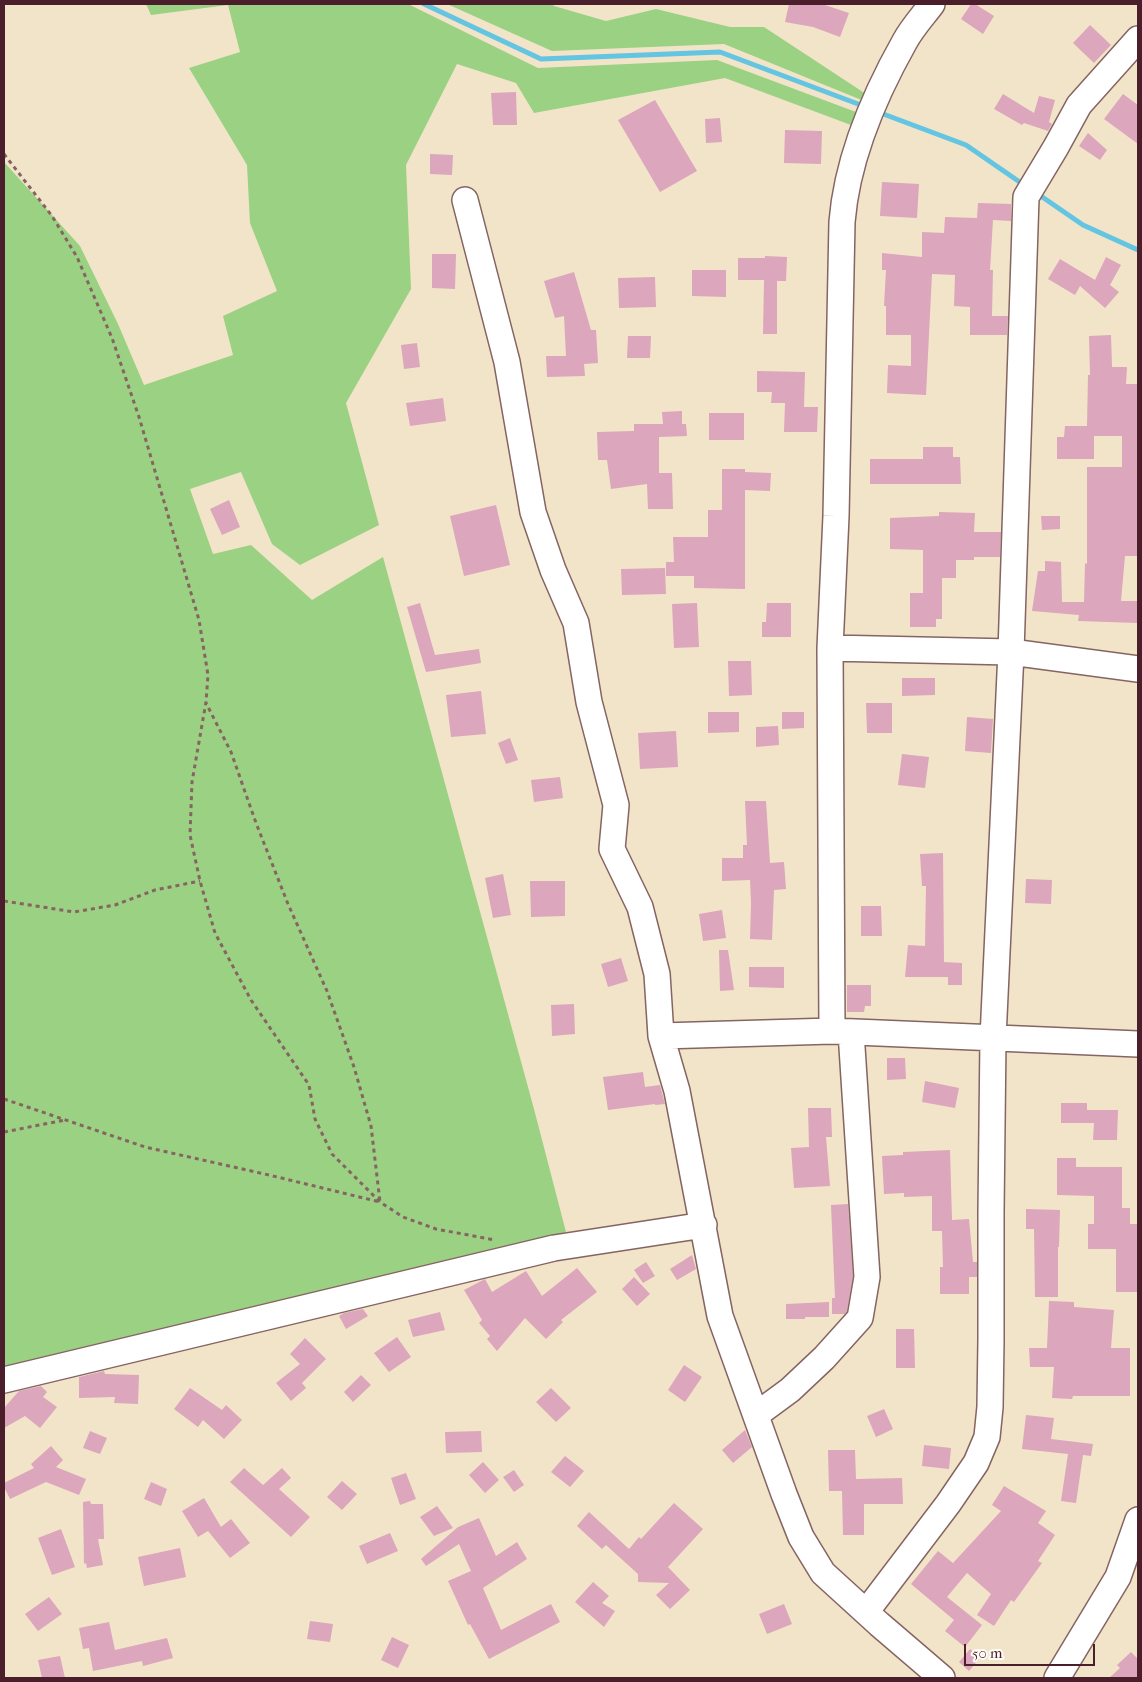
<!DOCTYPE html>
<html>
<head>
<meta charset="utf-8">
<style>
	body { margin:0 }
	#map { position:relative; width:1142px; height:1682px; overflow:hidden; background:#f2e4c9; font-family:"IM FELL French Canon",serif }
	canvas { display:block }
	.frame { position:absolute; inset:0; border:5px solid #4a1f2b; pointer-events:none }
	.scale { position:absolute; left:964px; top:1644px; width:131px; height:22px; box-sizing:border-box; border:2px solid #4a1f2b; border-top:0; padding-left:6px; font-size:15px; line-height:18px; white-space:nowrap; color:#4a1f2b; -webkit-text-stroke:4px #fdfcf7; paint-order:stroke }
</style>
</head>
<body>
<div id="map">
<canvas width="1142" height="1682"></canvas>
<div class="frame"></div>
<div class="scale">50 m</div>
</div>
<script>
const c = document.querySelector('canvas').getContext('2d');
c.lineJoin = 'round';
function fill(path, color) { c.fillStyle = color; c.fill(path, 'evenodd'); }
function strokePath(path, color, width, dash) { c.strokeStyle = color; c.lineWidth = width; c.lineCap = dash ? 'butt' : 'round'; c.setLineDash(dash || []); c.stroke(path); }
const green = new Path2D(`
	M146,4H408L538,68L717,60L856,112L851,125L725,78L534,113L516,83L457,64L406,165L411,289L346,403L379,525L300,565L272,544L241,472L190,489L213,554L251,545L312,600L383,557L534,1109L566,1232L4,1370V162L80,246L118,324L144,385L233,355L223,316L277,291L250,223L247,165L189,68L240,52L228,5L151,15Z
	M447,4H552L554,6L606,21L656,9L730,27H764L869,96L864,101L724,44L552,51Z`);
const stream = new Path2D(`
	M424,4L541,59L720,52L866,107
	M878,112L966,145L1024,185
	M1035,192L1083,225L1138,250`);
const building = new Path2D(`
	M789,4H822L849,13L840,37L813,27L785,22Z
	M971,4H975L994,16L983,34L961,19Z
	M1090,25L1111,45L1094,63L1073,43Z
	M516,92L517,125H493L491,93Z
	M1003,94L1034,113L1039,96L1055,100L1049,122L1052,124L1048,131L1024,123L1022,125L994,109Z
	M1123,94L1138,105V144L1104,119Z
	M655,100L697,171L660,192L618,120Z
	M720,118L722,142L706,143L705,119Z
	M785,130L822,131L821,164L784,163Z
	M1088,133L1107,150L1100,160L1079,146Z
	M430,154L453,155L452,175L430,174Z
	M882,182L919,184L917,218L880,216Z
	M978,203L1011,204V221L993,220L990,270H993L992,316H1008L1007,335H970V307L954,306L955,275L932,274L926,395L887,393L888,365L911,366V335H886V306H884L886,270H882V253L922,257V232L944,233L945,217L977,218Z
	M432,254H456L455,289L432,288Z
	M765,256L787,257L786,281H777V334H763L764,280H738V258H765Z
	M1106,257L1121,265L1110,285L1119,292L1105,308L1080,286L1075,295L1048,279L1060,259L1095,280Z
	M692,270H726V297L692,296Z
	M574,272L591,330H596L598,363L584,364L585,376L547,377L546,356H566L564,316L555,318L544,281Z
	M655,277L656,307L619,308L618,278Z
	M1111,335L1112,367H1127L1126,384H1138V556H1125L1121,601H1138V623L1078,621L1079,615L1032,611L1038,571H1045V561L1061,562L1062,602H1084L1085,563L1087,564V467H1122V436H1094V459H1057V437H1064L1065,426H1087L1088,375H1090L1089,336Z
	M628,336H651L650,358H627Z
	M417,343L420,367L404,369L401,345Z
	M757,371L805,372L804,407H818L817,432H784L785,403H771L772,392H757Z
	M443,398L446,421L410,426L406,403Z
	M682,411V424H686L687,436L659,437V473H672L673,509H648L647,484L611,489L607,460H598L597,432L634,431V424H663L662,412Z
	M709,413H744V440H709Z
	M923,447H953V457H960L961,484H870V459H923Z
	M722,469H745V472L771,473L770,491L745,490V589L694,588V576H666V562H674L673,537H708V510H722Z
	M229,500L240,527L222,535L210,509Z
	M496,505L510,565L464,576L450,516Z
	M939,512L975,513L974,532H1001L1000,557H974V560H956V578H942V619H936V627H910V593H923V550L890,549V518L939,516Z
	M1041,516H1060V529L1042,530Z
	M665,568L666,594L622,595L621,569Z
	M420,603L435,655L479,649L481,663L426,672L407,607Z
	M697,603L699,647L674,648L672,604Z
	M767,603H791V637H762V622H766Z
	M728,661H751L752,695L729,696Z
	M902,678H935V695L902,696Z
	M481,691L486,734L451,737L446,695Z
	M866,703H892V733H867Z
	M708,712H739V732L708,733Z
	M782,712H804V728L782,729Z
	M967,717L993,719L991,753L965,751Z
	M778,726L779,745L756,747V727Z
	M676,731L678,767L640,769L638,733Z
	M510,738L518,760L506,764L498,743Z
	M902,754L929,757L925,788L898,785Z
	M560,777L563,798L534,802L531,780Z
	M745,801H766L770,863L784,862L786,889L774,890L772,940L750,939L751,903L750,880L722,881V858H743V845H747Z
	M943,853L944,962L962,963V985H948V977H905L908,945L925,946L926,886H922L920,854Z
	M503,874L511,915L493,918L485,878Z
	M1026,879L1052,880L1051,904L1025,903Z
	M530,881H565V916L531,917Z
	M861,906H881L882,936H861Z
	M722,910L726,938L703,941L699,914Z
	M719,950H728L734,990L720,991Z
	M621,958L628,981L608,987L601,964Z
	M749,967H784V988L749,987Z
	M847,985H871V1006H865L864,1012H847Z
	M574,1004L575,1034L552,1036L551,1005Z
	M887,1058H905L906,1079L887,1080Z
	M643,1072L645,1087L660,1085L665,1104L655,1105V1104L608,1110L603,1077Z
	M925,1081L959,1088L955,1108L922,1102Z
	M1061,1103H1087V1110H1118L1117,1140H1093L1094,1123H1061Z
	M808,1108H831L832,1137H826L830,1186L794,1188L791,1148L809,1147Z
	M950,1150L952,1220L969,1219L973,1262H977V1277H969V1294H940V1267H943L942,1231H932V1196L904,1197V1193L884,1194L882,1156L903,1155V1152Z
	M1057,1158H1076V1167H1122V1208H1130V1224H1137L1138,1292H1116V1249H1088V1224H1094V1196L1057,1195Z
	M848,1204L853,1276L847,1311L845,1314H832V1298H835L831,1205Z
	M1026,1209L1060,1210L1059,1247H1058V1297H1035L1034,1229H1026Z
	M692,1255L696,1269L677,1280L670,1269Z
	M646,1262L655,1276L643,1283L634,1270Z
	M577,1268L597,1292L561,1320L563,1322L546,1339L525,1318L497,1351L487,1339L490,1336L479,1323L482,1320L464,1290L485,1279L492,1292L526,1271L542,1296Z
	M634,1277L650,1294L637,1306L622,1289Z
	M1049,1301L1074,1302V1307L1114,1310L1111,1348H1130V1396H1073L1072,1399L1052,1398L1054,1367H1030L1029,1348H1047Z
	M829,1302V1317H805V1319H786V1304Z
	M363,1309L368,1316L346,1329L339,1316L344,1313Z
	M440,1312L445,1330L413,1337L408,1320Z
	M896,1329H914L915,1368H896Z
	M397,1337L411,1357L389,1372L374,1353Z
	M305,1338L326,1359L302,1383L306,1388L291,1401L276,1383L300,1364L290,1354Z
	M684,1365L702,1377L685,1402L668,1390Z
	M104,1371L105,1374L139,1375L138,1404L114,1403L115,1397L79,1398V1377Z
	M361,1375L371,1385L353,1402L344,1392Z
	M41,1386L47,1392L43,1397L57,1407L40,1428L25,1416L4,1428V1408L19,1391Z
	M190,1388L222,1410L226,1405L242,1420L224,1439L203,1420L198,1427L174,1409Z
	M551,1388L571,1408L556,1422L536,1402Z
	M884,1409L893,1429L876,1437L867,1416Z
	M1026,1415L1054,1418L1051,1439L1093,1444L1091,1456L1083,1455L1076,1503L1061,1501L1068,1454L1022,1449Z
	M745,1430L752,1447L733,1463L722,1450Z
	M90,1431L107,1438L100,1454L83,1448Z
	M481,1431L482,1452L446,1453L445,1432Z
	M924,1445L951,1448L949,1469L922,1466Z
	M51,1446L63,1460L56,1467L86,1479L79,1495L46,1482L10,1499L4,1487V1483L34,1468L31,1464Z
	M828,1450H855L856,1479L902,1478L903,1504H864V1535H843L842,1491H829Z
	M565,1456L584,1471L570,1487L551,1472Z
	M483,1462L499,1480L485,1493L469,1475Z
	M244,1468L263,1485L282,1468L291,1478L279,1489L310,1517L291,1537L230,1482Z
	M514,1470L524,1485L514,1492L503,1477Z
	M406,1473L416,1499L400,1505L391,1478Z
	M342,1481L357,1494L342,1510L327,1497Z
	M151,1482L167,1489L161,1506L144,1499Z
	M1004,1486L1046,1511L1038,1523L1055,1535L1038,1561L1042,1563L1014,1602L1011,1600L994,1626L977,1615L991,1594L967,1573L947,1597L982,1625L965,1647L945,1631L954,1620L911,1584L938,1551L953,1563L1001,1511L992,1505Z
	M204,1498L221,1527L231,1519L250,1543L230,1558L208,1531L198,1537L182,1511Z
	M90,1501L91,1504H103L104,1539H98L103,1565L87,1568L86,1563L84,1564L83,1502Z
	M674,1503L703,1529L668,1567L690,1590L670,1609L656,1595L669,1583L638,1582V1574L606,1545L602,1549L577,1526L589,1512L629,1549L639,1537L641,1539Z
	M437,1506L453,1528L434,1536L420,1517Z
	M479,1518L496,1556L517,1542L527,1559L483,1588L501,1630L551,1604L560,1622L489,1659L470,1624L468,1625L448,1581L471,1571L459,1544L426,1566L421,1559L458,1527Z
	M61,1529L75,1567L52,1575L38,1538Z
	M390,1533L398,1551L367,1564L359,1546Z
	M180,1548L186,1577L144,1586L138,1557Z
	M593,1582L609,1596L602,1603L615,1611L604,1627L575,1602Z
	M49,1597L62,1614L38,1631L25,1614Z
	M784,1604L792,1624L767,1634L759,1614Z
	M310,1621L333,1624L330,1642L307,1639Z
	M109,1622L115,1650L167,1638L173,1658L143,1666L142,1661L93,1671L89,1648L83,1649L79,1628Z
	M392,1637L409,1645L398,1668L381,1660Z
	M970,1649L980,1658L969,1671L959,1662Z
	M1131,1652L1138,1659V1678H1109L1120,1668L1117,1665Z
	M60,1656L65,1678H42L38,1660Z`);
const path = new Path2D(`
	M4,154L52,216L77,257L112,338L139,417L199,620L208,675L206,702L192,782L190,835L200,881L215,933L251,1000L309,1085L315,1119L332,1154L380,1202L403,1217L436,1229L495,1240
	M4,901L74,912L115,905L155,890L200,881
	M4,1099L145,1147L269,1175L380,1202L371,1126L354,1067L327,991L288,904L256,823L231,752L206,703
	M4,1132L65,1120`);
const minor = new Path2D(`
	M465,200L507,362L533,512L553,570L576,623L589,702L616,805L612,849L640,907L657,974L661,1036L677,1091L720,1316L784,1494L801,1537L823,1573L879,1624L942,1678
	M830,648L1011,652L1138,669
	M832,1031L830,648L836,516L842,222C847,159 874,96 905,41C912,28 923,16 932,4
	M661,1036L832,1031L1138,1044
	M4,1380L554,1248L704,1225
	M756,1415L790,1390L824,1358L860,1318L867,1277L851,1032
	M866,1612L948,1504L976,1463L987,1437L990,1407L991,1340V1212L993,1038L1011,652L1026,197L1056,147L1079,105L1138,39
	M1057,1678L1118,1577L1138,1520`);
fill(green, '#9bd183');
strokePath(stream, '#63c5e1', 5);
fill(building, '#dca6bc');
strokePath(minor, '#856462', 28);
strokePath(path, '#856462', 3, [4, 4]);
strokePath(minor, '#fff', 25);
</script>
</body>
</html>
